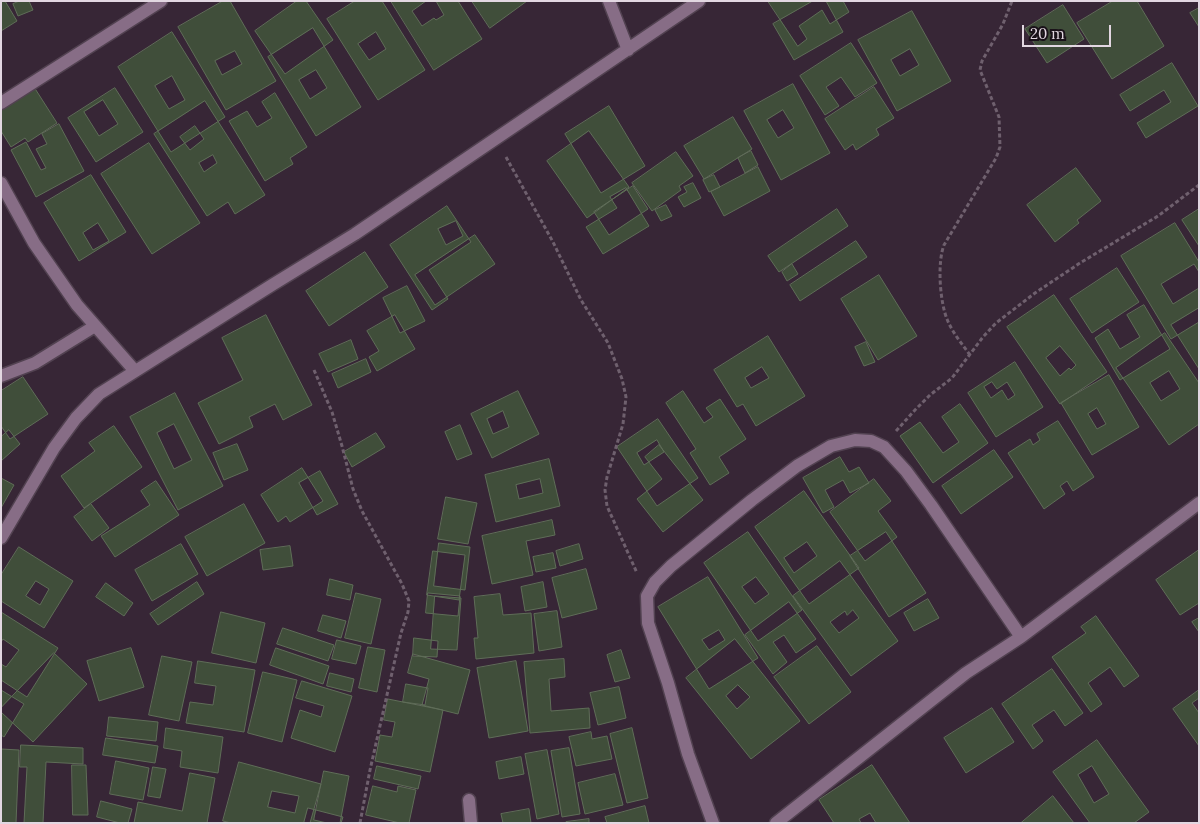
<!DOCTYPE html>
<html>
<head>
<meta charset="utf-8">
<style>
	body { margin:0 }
	#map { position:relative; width:1200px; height:824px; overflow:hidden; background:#372636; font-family:Lora,serif }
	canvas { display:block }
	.frame { position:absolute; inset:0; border:2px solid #e2d7e1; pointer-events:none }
	.scale { position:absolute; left:1022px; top:25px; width:89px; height:22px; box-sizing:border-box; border:2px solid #e2d7e1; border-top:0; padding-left:6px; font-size:15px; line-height:18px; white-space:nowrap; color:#e2d7e1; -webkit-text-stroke:4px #1a1219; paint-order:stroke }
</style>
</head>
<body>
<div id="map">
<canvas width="1200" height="824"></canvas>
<div class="frame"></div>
<div class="scale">20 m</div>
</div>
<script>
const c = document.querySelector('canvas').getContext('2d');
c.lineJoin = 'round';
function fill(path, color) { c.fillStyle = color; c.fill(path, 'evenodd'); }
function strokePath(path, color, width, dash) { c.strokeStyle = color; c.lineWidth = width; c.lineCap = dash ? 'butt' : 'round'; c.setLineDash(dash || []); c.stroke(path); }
const building = new Path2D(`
	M1,1H5L17,21L1,31Z
	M20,1H29L33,10L18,16L13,4Z
	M223,1H230L276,81L226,110L178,27ZM235,51L242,64L222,75L215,61Z
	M297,1H306L333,40L285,74L255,31Z
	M355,1H382L425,70L378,100L327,19ZM376,32L386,49L369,60L358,44Z
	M391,1H426L412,11L422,26L434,18L436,20L444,15L436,1H458L482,39L434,70Z
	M472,1H527L490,28Z
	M768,1H843L849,12L830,24L822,10L799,26L807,39L798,46Z
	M813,1H826L843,32L794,60L773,24Z
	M1113,1H1137L1164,46L1112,79L1077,23Z
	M1063,5L1084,39L1047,63L1025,29Z
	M1199,8V27L1190,13Z
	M912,11L951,81L897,111L858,40ZM910,49L919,65L900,76L891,60Z
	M313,28L361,107L316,136L268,57ZM316,70L327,88L310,99L299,80Z
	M172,32L225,117L171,152L118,67ZM172,76L185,100L169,109L155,86Z
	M851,43L877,83L855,97L841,77L826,87L839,106L825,115L800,76Z
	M1172,63L1198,106L1146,138L1137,123L1171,102L1164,90L1130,111L1120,95Z
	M793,84L830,153L781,180L744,111ZM783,110L794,128L778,138L767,120Z
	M34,87L57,123L28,142L25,138L11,147L1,131V108Z
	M874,87L894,118L876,129L879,135L856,150L853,144L845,150L825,119Z
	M115,88L143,132L96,162L68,118ZM103,100L118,124L99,136L84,112Z
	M275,93L307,147L290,158L293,164L265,181L229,121L247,111L257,127L272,118L262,102Z
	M205,101L265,195L235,214L228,202L207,216L154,134ZM195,126L204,139L190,150L180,137ZM213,155L217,163L204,172L199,163Z
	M609,106L645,166L601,193L565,134Z
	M733,117L752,149L704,179L684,146Z
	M59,124L84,171L36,197L11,150L26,142L41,170L46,168L36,149L47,144L42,134Z
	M589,131L629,187L587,218L547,161Z
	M149,143L200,223L152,254L101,174Z
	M751,151L758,165L745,173L738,158Z
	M676,152L693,176L679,186L681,190L652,211L632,183Z
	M758,167L770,191L724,216L711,192Z
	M1076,168L1101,201L1077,220L1079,223L1055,242L1027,205Z
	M91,175L126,232L79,261L44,203ZM98,223L109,241L93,250L83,233Z
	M714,175L720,187L709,192L703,180Z
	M693,183L701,198L684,207L678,197L687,192L684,187Z
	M633,186L648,209L609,235L594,212Z
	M626,188L649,226L603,254L586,227L617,208L610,197Z
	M666,205L672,216L661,221L655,210Z
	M447,206L471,242L429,270L448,299L432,310L390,245Z
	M837,209L848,226L779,272L768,256Z
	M1199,209V246L1182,220Z
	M456,221L463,236L446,245L438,229Z
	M1175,223L1199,262V272L1194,264L1161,284L1173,304L1199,288V322L1171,339L1121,256Z
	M475,235L495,264L435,305L415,275Z
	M856,241L867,257L800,301L790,285Z
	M365,252L388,287L329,326L306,291Z
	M792,264L798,274L787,281L782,272Z
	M1117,268L1139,302L1092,333L1070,299Z
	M879,275L917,336L878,360L841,299Z
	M407,286L425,321L400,333L383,298Z
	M1054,295L1107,372L1060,404L1007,327ZM1060,346L1076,365L1071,370L1069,368L1060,376L1046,358Z
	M1144,305L1170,349L1120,380L1095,338L1108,329L1120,349L1140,337L1127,315Z
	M1199,308V369L1171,325Z
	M266,315L312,405L283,420L275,404L249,417L253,427L219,444L198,403L243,380L222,338Z
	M395,315L415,349L377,371L369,357L379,351L367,331Z
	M1165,333L1199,383V424L1169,445L1116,368ZM1169,371L1180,389L1161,401L1150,383Z
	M768,336L805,396L756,426L743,404L737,407L714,370ZM762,367L769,378L751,388L745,378Z
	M351,340L358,359L328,372L319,354Z
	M866,342L875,362L864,366L855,347Z
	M366,359L371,372L338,388L332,374Z
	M1015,362L1043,407L996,437L968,393ZM992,382L997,389L1007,382L1015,395L1008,400L1002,390L991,398L984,387Z
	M1109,375L1139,427L1092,455L1061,403ZM1097,408L1106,424L1097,429L1088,414Z
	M23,377L48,414L10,439L1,426V391Z
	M518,391L539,434L492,458L471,414ZM503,411L509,427L493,434L487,419Z
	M683,391L704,423L713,417L706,408L720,399L746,439L719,457L729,473L710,485L690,453L696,449L666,403Z
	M175,393L223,486L178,510L130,417ZM174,424L192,460L174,469L157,433Z
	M960,404L988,443L933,483L900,436L920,422L943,453L959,442L942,417Z
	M658,419L698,478L657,506L617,447ZM657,440L664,452L644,465L637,453Z
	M1058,421L1094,477L1073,491L1067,481L1060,486L1065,494L1044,509L1008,453L1030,439L1033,445L1040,440L1037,434Z
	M460,425L472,454L457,460L445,432Z
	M114,426L142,467L84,508L61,476L95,451L89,443Z
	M9,430L20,444L1,461V437Z
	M376,433L385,447L352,467L344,452Z
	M237,444L248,470L224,480L213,453Z
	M659,445L703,500L663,532L637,499L662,479L645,457Z
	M994,450L1013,477L961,514L942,486Z
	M840,457L849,472L859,467L869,483L850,493L843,480L825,490L834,507L823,513L803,478Z
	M549,459L560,506L496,522L485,475ZM540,479L543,493L519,499L516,485Z
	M302,468L323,501L290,522L286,516L278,522L261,495Z
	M320,471L338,504L317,515L299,483Z
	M1,478L14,485L1,508Z
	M874,479L891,501L878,511L897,537L865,561L830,512Z
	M156,481L179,515L115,557L101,536L150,505L141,491Z
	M804,491L859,568L809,604L755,527ZM807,542L817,556L794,573L784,558Z
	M446,497L477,503L468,544L438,539Z
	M91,504L109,528L92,541L74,517Z
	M244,504L265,543L207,576L185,537Z
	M552,520L555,535L526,541L533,575L492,584L482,536Z
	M748,532L802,610L758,641L704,563ZM756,577L769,594L755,604L742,587Z
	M886,532L926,593L889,617L850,556Z
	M439,543L470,547L465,590L434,586Z
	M181,544L198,574L152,601L135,570Z
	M579,544L583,559L560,566L556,551Z
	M290,546L293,566L263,570L260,550Z
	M19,547L73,581L44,628L1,601V575ZM36,581L49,589L40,605L26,596Z
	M1199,550V603L1180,615L1156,580Z
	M433,551L465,555L459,600L427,595Z
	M553,553L556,568L536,572L533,557Z
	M840,561L898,641L851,676L793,596ZM853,610L859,618L839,633L830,622L845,611L847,615Z
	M586,569L597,609L562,618L552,578Z
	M708,577L758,658L709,689L658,607ZM719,630L725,640L709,650L702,640Z
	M330,579L353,585L350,600L327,595Z
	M197,582L204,594L158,625L150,614Z
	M543,582L547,607L525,611L521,587Z
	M106,583L133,603L124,616L96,597Z
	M356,593L381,599L371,644L345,638Z
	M428,593L460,596L458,616L426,613Z
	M500,594L503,615L531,613L534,653L476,659L474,638H478L474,597Z
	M435,596L461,598L457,650L431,649Z
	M928,599L939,618L914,631L904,613Z
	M789,602L816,639L796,653L784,635L773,642L787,662L773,674L745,635Z
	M557,611L562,647L539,651L534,614Z
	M1,612L58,648L27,697L1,680V664L6,667L19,650L3,639L1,642Z
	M221,612L265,623L256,663L212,653Z
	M323,615L346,621L341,638L318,631Z
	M1096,616L1139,676L1124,687L1110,667L1088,683L1102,704L1091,712L1052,657L1086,633L1081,627Z
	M1199,618V632L1192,622Z
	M283,628L334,645L328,661L277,644Z
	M414,638L438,641L437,657L413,656Z
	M735,639L800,721L751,759L686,678ZM738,685L750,697L737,709L726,696Z
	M337,640L361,646L356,664L332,659Z
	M817,646L851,692L809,724L774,677Z
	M368,647L385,650L377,692L359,688Z
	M131,648L144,687L99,701L87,661Z
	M276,648L329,666L323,684L270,665Z
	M621,650L630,678L615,682L607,655Z
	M54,653L87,684L33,742L1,712V708Z
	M413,654L470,670L458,714L422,705L429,679L408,673Z
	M162,656L192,662L179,721L149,715Z
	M564,659L565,677L549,679L551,711L589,708L590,728L530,733L524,662Z
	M198,661L255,670L244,732L186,723L190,702L213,705L216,686L195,683Z
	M516,661L528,731L489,738L477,668Z
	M1052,669L1083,713L1065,726L1054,710L1032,725L1043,741L1033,749L1002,704Z
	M263,672L297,680L282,742L248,733Z
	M330,673L354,679L351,692L327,686Z
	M302,681L352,696L335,752L291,738L300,710L321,717L324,706L296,698Z
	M406,684L428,688L425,705L403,702Z
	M619,687L626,718L598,725L590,693Z
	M1,690L24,704L4,737L1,735Z
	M1199,690V698L1192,703L1199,713V746L1173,709Z
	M388,699L443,710L430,772L375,761L380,735L392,737L395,722L384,720Z
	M992,708L1014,742L966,773L944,738Z
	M109,717L158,722L156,741L107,736Z
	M166,728L223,737L218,773L180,767L182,751L164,748Z
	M632,728L648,798L627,803L610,734Z
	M591,732L592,739L607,736L612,759L576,766L569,737Z
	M106,738L158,746L155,763L103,755Z
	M1097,740L1149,812L1134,823H1090L1053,772ZM1092,766L1109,794L1094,803L1078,775Z
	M21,745L83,748V764L46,762L43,823H24L27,767H20Z
	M569,748L580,814L562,817L551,751Z
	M1,749L19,750L16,823H1Z
	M547,750L559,814L537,819L525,754Z
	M521,757L524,774L499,779L496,762Z
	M116,761L149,768L143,800L110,794Z
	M239,762L321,784L310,823H231L223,821ZM272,791L299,796L295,813L268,807Z
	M72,765H86L88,815H73Z
	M872,765L910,823H876L870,813L859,819L861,823H834L819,800Z
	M377,766L421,776L418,789L374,779Z
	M153,767L166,769L160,798L148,796Z
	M324,771L349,776L340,823H327L314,820Z
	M190,773L215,778L207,823H134L138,802L182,811Z
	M615,774L623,805L585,814L578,783Z
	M373,786L397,792L398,786L416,790L409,823H400L366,815Z
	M1053,796L1074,823H1021Z
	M101,801L132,809L128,823H120L97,817Z
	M645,806L649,823H607L605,817Z
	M308,808L343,817L341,823H304Z
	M529,809L531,823H503L501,814Z
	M589,819V823H566V822Z`);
const path = new Path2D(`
	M506,157L553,242L581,300L608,343L622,379L626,397L623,424L607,477L605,490L607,506L637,573
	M970,355C962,344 952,332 947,319C940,302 937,263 944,245L996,158L1000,147L999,117L980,70L982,61L1003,24L1012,1
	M314,370L332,412L342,446L353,489L362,511L402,584L409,601L408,612L401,633L370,770L360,823
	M896,431L915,410L930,395L952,378L983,337L996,323L1035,293L1080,263L1158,216L1199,185`);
const minor = new Path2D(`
	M609,1L628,50
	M1,103L161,1
	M1,183L34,243L77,305L135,371
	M1,376L35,363L95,326
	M1,538L54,448L76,418L99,394L272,285L355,234L699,1
	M469,800L471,823
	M713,823L688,754L668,683L648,623L647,596L655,582L671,566L752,500L797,466L831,446L855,440L871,441L884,447L906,471L931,505L1021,637
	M776,823L966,673L1021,637L1199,503`);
fill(building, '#404e3a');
strokePath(building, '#5f6d58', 1);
strokePath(minor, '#524251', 15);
strokePath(path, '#6f606e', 3, [4, 2.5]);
strokePath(minor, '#876d86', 12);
</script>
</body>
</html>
